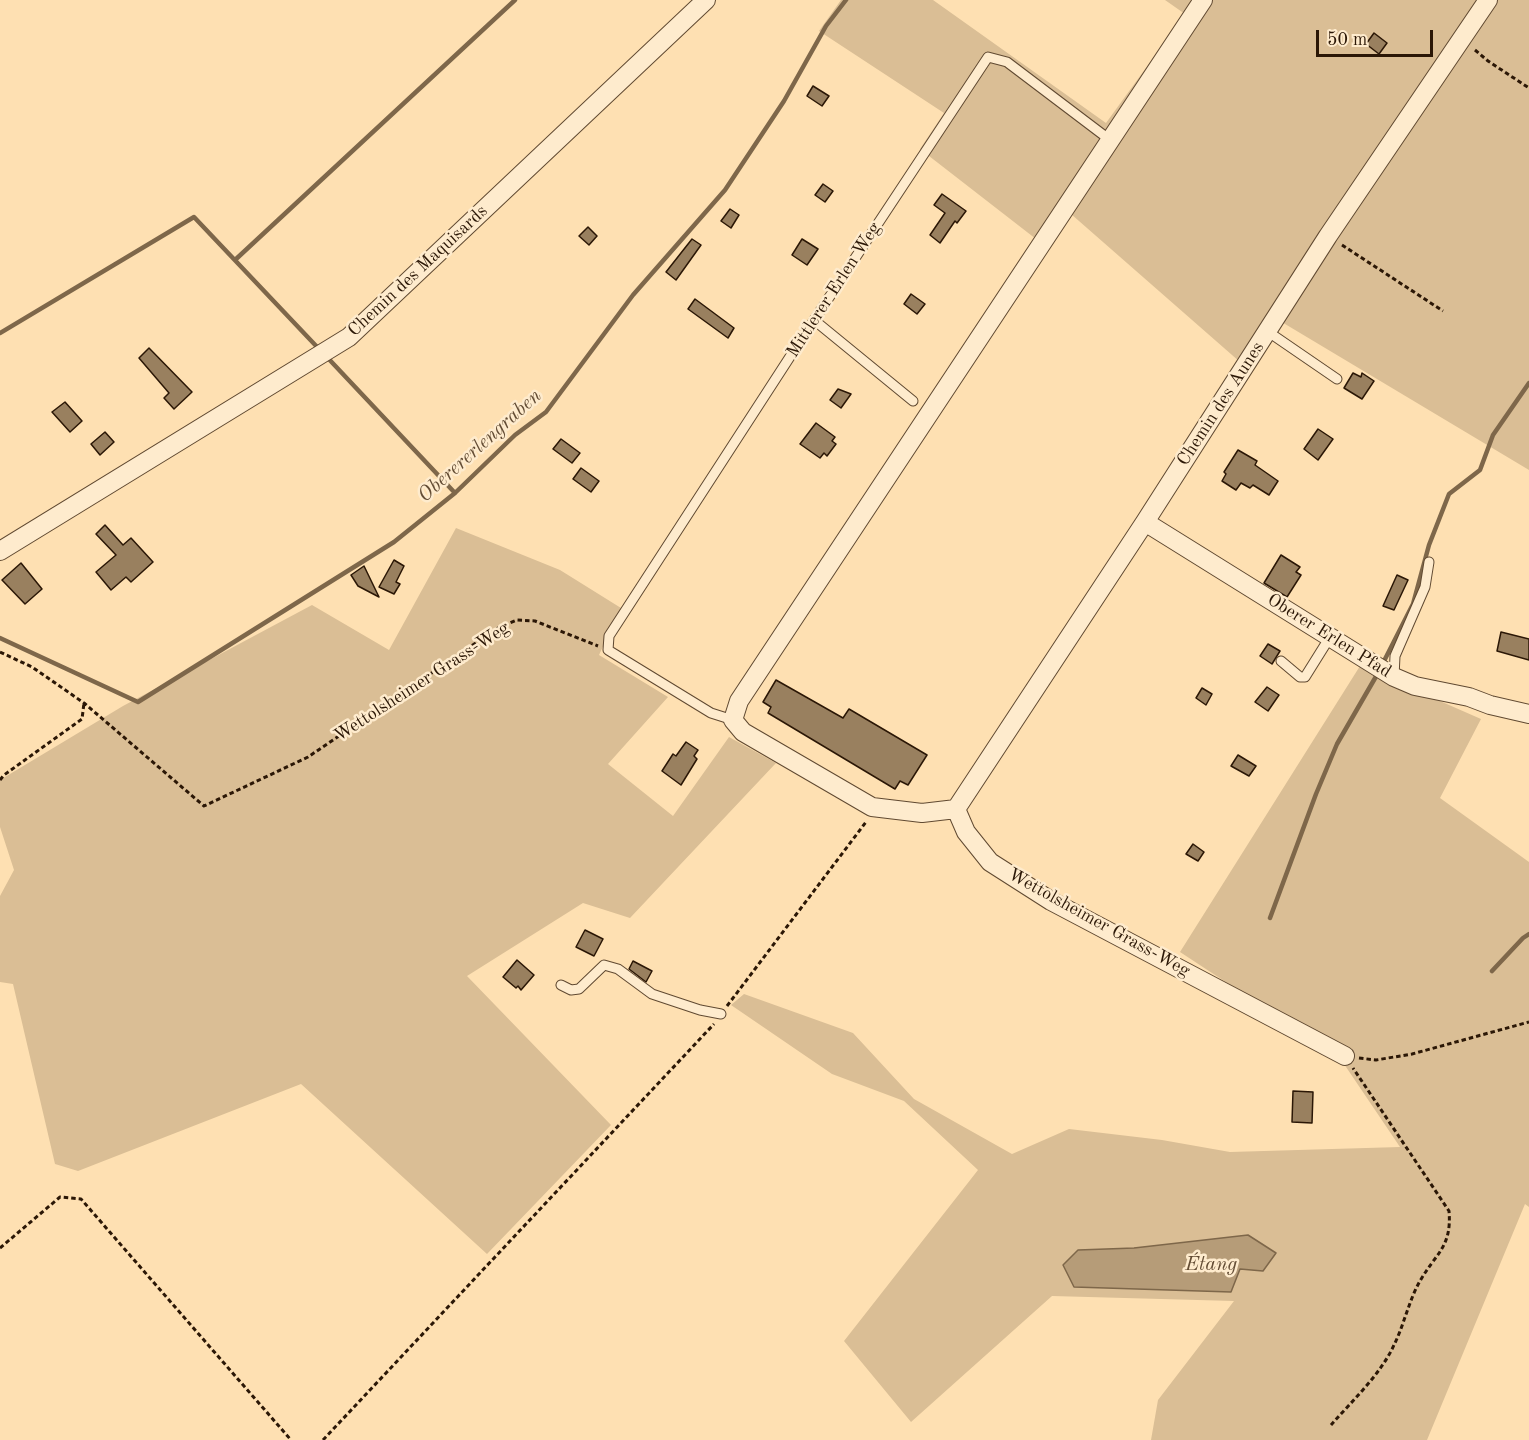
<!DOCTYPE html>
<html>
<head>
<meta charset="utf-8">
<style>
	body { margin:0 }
	#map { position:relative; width:1529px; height:1440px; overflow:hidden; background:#fee0b2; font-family:"Old Standard TT",serif }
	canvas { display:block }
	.scale { position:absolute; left:1316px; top:30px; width:117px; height:27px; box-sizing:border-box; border:3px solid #2b1706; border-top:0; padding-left:8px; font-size:18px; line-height:21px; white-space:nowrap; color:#2b1706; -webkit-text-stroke:4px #feebcd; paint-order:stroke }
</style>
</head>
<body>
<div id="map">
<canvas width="1529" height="1440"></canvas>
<div class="scale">50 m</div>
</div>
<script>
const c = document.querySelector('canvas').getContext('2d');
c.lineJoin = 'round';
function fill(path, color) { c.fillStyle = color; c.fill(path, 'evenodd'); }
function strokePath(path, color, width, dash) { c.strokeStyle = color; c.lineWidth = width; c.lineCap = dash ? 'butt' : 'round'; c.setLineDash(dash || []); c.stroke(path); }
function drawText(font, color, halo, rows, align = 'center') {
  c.font = font + ' "Old Standard TT",serif'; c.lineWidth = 5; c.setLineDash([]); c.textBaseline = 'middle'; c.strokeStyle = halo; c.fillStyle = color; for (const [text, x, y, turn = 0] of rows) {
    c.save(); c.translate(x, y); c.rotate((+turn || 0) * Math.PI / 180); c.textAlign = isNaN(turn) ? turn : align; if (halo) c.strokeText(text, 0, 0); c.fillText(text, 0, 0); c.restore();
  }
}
const green = new Path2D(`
	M841,0H933L1106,123L1185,14L1165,0H1529V470L1270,315L1240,362L1071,214L1045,246L920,149L944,113L819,31Z
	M456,528L560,570L621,608L599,655L668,697L608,764L673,816L729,737L776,763L630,918L583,903L467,976L611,1125L487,1254L301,1084L78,1171L55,1164L13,984L0,982V896L14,870L0,827V780L123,706L312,605L389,650Z
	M1360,666L1481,719L1440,798L1529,862V1207L1525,1204L1427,1440H1151L1158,1400L1234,1301L1052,1296L911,1422L844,1341L978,1170L904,1101L832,1074L731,1005L744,994L853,1033L914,1099L1012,1154L1069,1129L1162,1140L1230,1152L1400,1147L1344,1064L1247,996L1180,952Z`);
const water = new Path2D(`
	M1248,1235L1276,1253L1263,1271L1240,1269L1231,1292L1074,1287L1063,1265L1078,1250L1134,1248Z`);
const stream = new Path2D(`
	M235,260L515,0
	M0,333L194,217L319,349
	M325,355L455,493
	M0,638L138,702L394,542L455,493L515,435L546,412L633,295L725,190L784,101L826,26L846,0
	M1382,665L1413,604L1429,545L1449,494L1480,470L1493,435L1529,383
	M1270,918L1316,794L1337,744L1378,673
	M1492,971L1523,938L1529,934`);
const building = new Path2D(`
	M1374,33L1387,43L1379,54L1366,44Z
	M813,86L829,96L822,106L807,96Z
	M823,184L833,191L825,202L815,195Z
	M942,194L966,211L957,223L955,221L940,243L930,235L945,213L934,205Z
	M730,209L739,215L731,228L721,221Z
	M588,227L597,236L589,245L579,236Z
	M692,239L701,245L676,280L666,272Z
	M802,239L818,249L807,265L792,255Z
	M911,294L925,304L917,314L904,304Z
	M695,299L734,328L728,338L688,309Z
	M149,348L192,392L174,409L164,398L169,393L139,358Z
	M1353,373L1361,377L1362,373L1374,381L1362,399L1344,388Z
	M838,389L851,394L841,408L830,400Z
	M65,402L82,421L70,432L52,412Z
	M816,423L835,437L832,441L836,444L827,456L824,453L820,458L800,444Z
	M1318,429L1333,439L1318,460L1304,449Z
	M105,432L114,442L100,455L91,444Z
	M561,439L580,453L572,463L553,449Z
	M1238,450L1257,461L1255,465L1278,481L1269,495L1253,485L1250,488L1241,483L1236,490L1222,481L1226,474L1224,472Z
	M581,468L599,481L591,492L573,479Z
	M105,525L123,545L131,538L153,562L131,582L126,577L111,590L96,572L116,555L96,534Z
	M1281,555L1300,567L1296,572L1301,575L1287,597L1264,583Z
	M394,560L404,566L396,582L400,584L394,594L379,587Z
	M21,563L42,589L25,604L2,580Z
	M364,566L379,597L358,586L351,575Z
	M1397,575L1408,580L1394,610L1383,606Z
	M1501,632L1529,639V660L1497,651Z
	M1268,644L1280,651L1272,664L1260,656Z
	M776,680L843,718L849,709L927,755L908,785L900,781L895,789L768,713L771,707L763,702Z
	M1267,687L1279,695L1268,711L1255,702Z
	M1202,688L1212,694L1206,705L1196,698Z
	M686,742L698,750L694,756L697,759L681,785L662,771L673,754L676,756Z
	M1238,755L1256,766L1249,776L1231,766Z
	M1193,844L1204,852L1198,861L1186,854Z
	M585,930L603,939L594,956L576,947Z
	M517,960L534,975L521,990L518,986L516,988L503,977Z
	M633,961L652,971L646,982L629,969Z
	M1293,1091L1313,1092L1312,1123L1292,1122Z`);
const path = new Path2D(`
	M1475,50L1488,61L1529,88
	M1342,245L1443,311
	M0,652L32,667L84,703L204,806L308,757L498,628L517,620L535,621L598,646
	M0,780L4,775L82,719L84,703
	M727,1006L866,822
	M1359,1058L1376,1060L1412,1054L1529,1022
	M0,1248L60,1197L81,1199L291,1440
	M1331,1425C1352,1401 1381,1374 1394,1345C1404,1325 1409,1300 1420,1281C1436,1253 1452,1247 1449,1211L1353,1068
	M323,1440L714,1024`);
const service = new Path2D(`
	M814,320L913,401
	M1267,331L1337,379
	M1281,661L1300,677H1305L1330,637
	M1394,677L1395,656L1425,587L1429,562
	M733,720L711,713L608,650L609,636L795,349L988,57L1007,62L1110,140
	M561,985L571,990L579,989L604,965L618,969L652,994L700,1010L721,1014`);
const minor = new Path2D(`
	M1203,0L739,701L733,720L743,732L872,807L922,813L956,809L966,832L990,862L1051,901L1345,1056
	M1145,522L1394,677L1415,686L1469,697L1490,705L1529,714
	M0,551L349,337L706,0
	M956,809L1145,522L1328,236L1488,0`);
const streetNames = [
	["Chemin des Maquisards",418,271,-43],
	["Mittlerer Erlen Weg",834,290,-57],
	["Chemin des Aunes",1221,404,-57],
	["Oberer Erlen Pfad",1329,636,32],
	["Wettolsheimer Grass-Weg",422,682,-33],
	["Wettolsheimer Grass-Weg",1099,923,29]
];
const waterNames = [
	["Oberererlengraben",480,446,-42],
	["Étang",1211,1265]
];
fill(green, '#dabe95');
fill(water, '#b69c78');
strokePath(water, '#7e674a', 1.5);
strokePath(stream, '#7e674a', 4.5);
fill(building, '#99805f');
strokePath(building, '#2b1706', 1.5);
strokePath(service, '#604931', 11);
strokePath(minor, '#604931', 20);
strokePath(path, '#2b1706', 3, [4.5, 3]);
strokePath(service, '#feebcd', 9);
strokePath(minor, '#feebcd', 18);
drawText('18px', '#2b1706', '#feebcd', streetNames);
drawText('italic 20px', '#634c34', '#feebcd', waterNames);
</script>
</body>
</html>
